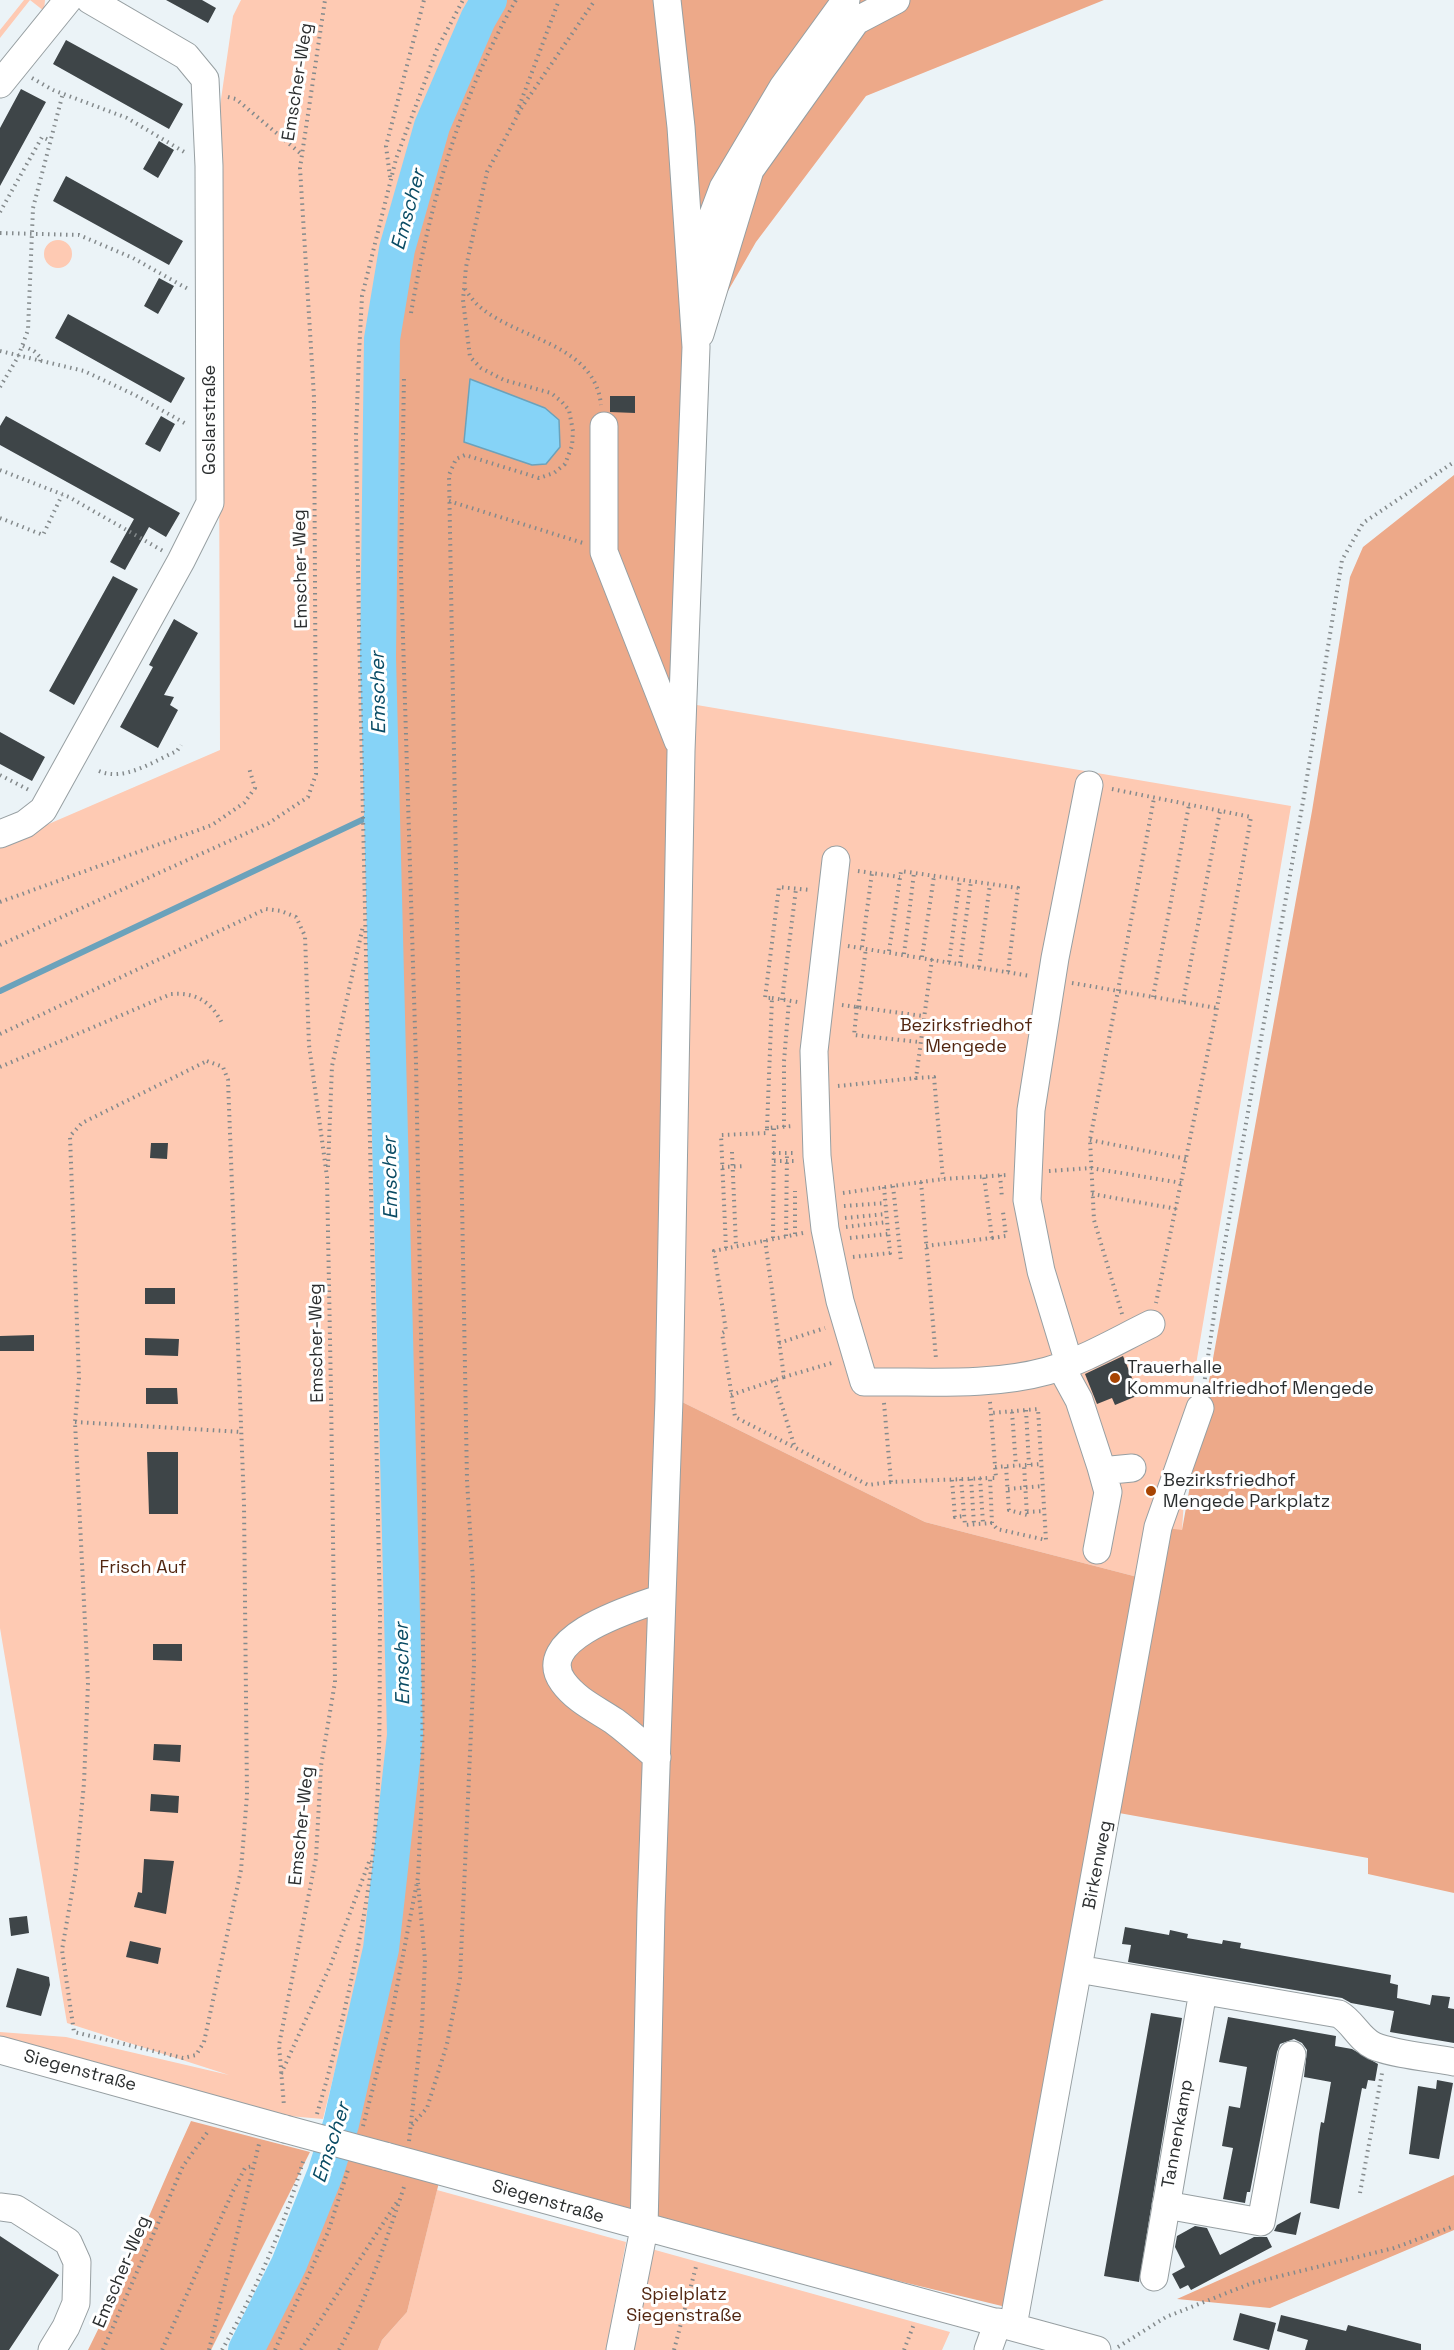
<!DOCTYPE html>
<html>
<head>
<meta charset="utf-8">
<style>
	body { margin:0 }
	canvas { display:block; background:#ebf3f7 }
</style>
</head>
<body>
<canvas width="1454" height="2350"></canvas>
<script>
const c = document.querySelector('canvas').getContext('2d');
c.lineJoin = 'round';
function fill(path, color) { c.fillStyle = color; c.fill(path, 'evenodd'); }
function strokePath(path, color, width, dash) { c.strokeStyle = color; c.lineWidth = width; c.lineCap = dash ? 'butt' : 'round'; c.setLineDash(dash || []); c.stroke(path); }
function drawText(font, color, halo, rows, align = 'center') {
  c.font = font + ' "Space Grotesk",sans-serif'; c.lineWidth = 6; c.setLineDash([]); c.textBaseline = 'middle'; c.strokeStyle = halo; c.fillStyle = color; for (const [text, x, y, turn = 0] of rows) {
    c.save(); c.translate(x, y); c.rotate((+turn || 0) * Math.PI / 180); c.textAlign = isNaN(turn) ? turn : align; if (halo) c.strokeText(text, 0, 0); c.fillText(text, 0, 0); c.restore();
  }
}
const green = new Path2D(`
	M24,0H45L44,11L30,0L0,38V30Z
	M241,0H489L478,19L432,126L397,249L382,339L378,657L405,1735L394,1831L323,2119L289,2116L0,2040V2032L66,2037L229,2075L67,2023L0,1628V845L220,750L218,120L233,16Z
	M44 254a14 14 0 1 1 28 0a14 14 0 1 1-28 0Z
	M691,704L1291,806L1191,1394L1182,1530L1149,1580L925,1522L676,1399Z
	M437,2190L626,2242L606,2350H378L382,2340L407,2312Z
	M648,2248L950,2332L942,2350H629Z`);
const forest = new Path2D(`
	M489,0H1104L866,96L756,242L696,347L676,1399L925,1522L1149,1580L1158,1527L1182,1530L1312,811L1350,577L1363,547L1454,475V1893L1368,1874V1858L1108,1811L1006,2307L882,2277L445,2158L407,2312L382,2340L378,2350H246L289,2264L325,2174L341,2123L381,1949L405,1735L378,657L382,339L397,249L432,126L478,19Z
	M191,2121L310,2152L211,2350H88C126,2275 156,2197 191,2121Z
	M1454,2175V2230L1270,2308L1177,2299Z`);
const water = new Path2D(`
	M470,379L545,408L559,420L560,447L546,464L532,465L464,442Z`);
const stream = new Path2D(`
	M0,991L383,810`);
const river = new Path2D(`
	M246,2350L289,2264L325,2174L341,2124L381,1949L405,1735L378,657L382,339L397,249L432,126L478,19L489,0`);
const building = new Path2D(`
	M166,0H202L216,8L208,23Z
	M66,40L183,104L169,129L53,64Z
	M21,89L46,102L0,186V128Z
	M159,141L174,150L158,178L143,169Z
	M66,176L183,241L169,265L53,201Z
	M159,278L174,286L158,314L144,306Z
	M68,314L185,378L171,403L55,338Z
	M610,396H635V413L610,412Z
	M6,416L180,513L166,537L149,527L125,570L110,562L134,519L0,445V426Z
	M161,416L175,424L160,452L145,444Z
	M113,576L138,589L74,705L49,691Z
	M174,619L198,633L164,695L174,697L170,705L178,710L158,748L120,727L153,667L149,665Z
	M0,732L45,757L32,781L0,764Z
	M151,1143H168L167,1159L150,1158Z
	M145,1288H175V1304H145Z
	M34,1335V1351H0V1336Z
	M145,1338L179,1339L178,1356L145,1355Z
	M1123,1356L1139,1395L1115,1405L1112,1398L1097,1404L1085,1374Z
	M146,1388H177L178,1404H146Z
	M147,1452H178V1514H149Z
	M153,1644H182V1661L153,1660Z
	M154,1744L181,1745L180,1762L153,1760Z
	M151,1794L179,1796L178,1813L150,1811Z
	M144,1859L174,1861L166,1914L134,1907L138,1892L142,1893Z
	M27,1916L29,1933L11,1936L9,1918Z
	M1125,1927L1169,1935L1170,1930L1188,1934L1187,1938L1222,1944L1223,1940L1241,1943L1240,1948L1391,1975L1390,1983L1398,1985L1397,1998L1430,2005L1432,1995L1450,1997L1448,2008L1454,2009V2043L1390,2032L1394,2011L1351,2003L1342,1998L1128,1962L1131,1945L1122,1944Z
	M130,1941L161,1948L158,1964L126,1957Z
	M17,1968L49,1977L50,1985L41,2016L6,2007Z
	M1151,2013L1182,2018L1139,2282L1104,2276Z
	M1228,2017L1336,2036L1335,2046L1352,2049L1378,2064L1375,2081L1368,2080L1366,2089L1362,2088L1339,2209L1310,2203L1319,2134L1321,2122L1324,2123L1331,2082L1304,2077L1307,2050L1302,2043L1294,2039L1280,2044L1277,2052L1250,2192H1247L1245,2203L1223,2199L1233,2148L1222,2146L1229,2106L1240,2108L1247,2067L1219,2062Z
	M1437,2080L1453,2083L1439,2159L1409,2154L1418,2086L1436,2089Z
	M1301,2212L1296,2235L1274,2231L1277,2225Z
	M1195,2226L1207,2228L1220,2255L1254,2237H1267L1272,2247L1191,2290L1188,2285L1180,2289L1172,2274L1185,2267L1175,2247L1177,2236Z
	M0,2236L59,2275L9,2350H0Z
	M1240,2313L1276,2323L1269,2350L1233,2340Z
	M1281,2315L1346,2331L1348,2325L1421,2344V2350H1305L1308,2340L1277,2331Z`);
const path = new Path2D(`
	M32,78L53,90L127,118L186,153
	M228,97L236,99L300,153
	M517,112L559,0
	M390,177L386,146L424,0
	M0,212L42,137L51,141
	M0,233L79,235L133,258L188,289
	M465,289C469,295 474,302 480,307C519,340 595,344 601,405
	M411,313C430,203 460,97 516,0
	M23,346L34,351L41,358L40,362
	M0,351L84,371L135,395L188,425
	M0,387L18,357L28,330L33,208L63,93
	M0,470L69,497L163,551
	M449,501L583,543
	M0,518L43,535L62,495
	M99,771C124,782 154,761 177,751L181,745
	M0,775L29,790
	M1112,789L1251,817L1217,1008L1156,1303
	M858,871L872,873
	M0,902L212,825L244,803L255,788L249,768
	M0,945L269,823L308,797L316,774L314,397L300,168L325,0
	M848,946L1030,976
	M862,947L872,873L900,877
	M889,951L901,871L1018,888L1008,972
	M904,954L914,873
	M922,957L934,876
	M932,959L916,1078L934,1077L943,1179
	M949,962L960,879
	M960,963L971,881
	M979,967L990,884
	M1072,983L1217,1008
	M1153,997L1189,805
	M772,998L798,1002
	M782,1000L796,889
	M1183,1002L1220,811
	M842,1005L923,1016
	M857,1007L854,1035L919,1042
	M858,1007L866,948
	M0,1034L266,909L281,911L296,917L305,936L309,1045L327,1177L331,1394L335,1682L321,1766L316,1858L279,2045L284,2106
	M207,1061L223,1067L228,1080L244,1504L247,1795L241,1870L204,2042L196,2055L183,2058L74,2032L62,1950L76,1869L84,1783L88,1683L75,1422L79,1378L70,1136L82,1123Z
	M0,1067L171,994C196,992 212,1002 223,1025
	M838,1086L916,1078
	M784,1127V1061L789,1001
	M767,1128L772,998H765L779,887L810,890
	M1090,1140L1187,1159
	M732,1152L736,1246
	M773,1153H794
	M774,1161H795
	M328,1167L332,1066L363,926
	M722,1167L745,1166
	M1049,1171L1091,1168L1182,1183
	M1000,1175L1002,1198
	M921,1182L936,1359
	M893,1186L901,1261
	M843,1193L943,1179L1006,1175
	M1092,1194L1177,1209
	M844,1206L886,1203
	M845,1218L886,1214
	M846,1227L887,1222
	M803,1233L714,1251L726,1331L722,1333L735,1417L868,1485L891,1482
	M795,1234V1191
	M786,1236L787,1153
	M773,1238L774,1127
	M850,1238L888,1234
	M992,1238L1006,1236L1003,1212
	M765,1240L784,1377L835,1362
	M926,1246L992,1238L984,1176
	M726,1248L721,1135L767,1133V1128L793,1126
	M853,1257L890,1253L884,1187
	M1122,1314L1094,1220L1090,1140L1154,798
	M779,1343L825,1328
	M774,1380L795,1448
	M1204,1385L1222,1259L1304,796L1342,560L1363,523L1454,462
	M731,1395L784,1377
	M990,1402L996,1478H990L992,1523L997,1529L1046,1540L1038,1409L991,1413
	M884,1403L891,1482L990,1478
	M1026,1410L1029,1465
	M1012,1412L1016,1466
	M75,1422L242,1432
	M995,1467L1042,1464
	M1006,1467L1009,1510L1027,1515L1024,1465
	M980,1478L983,1523
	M961,1479L965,1525L992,1523
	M971,1479L974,1524
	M952,1480L955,1517L964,1516
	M1008,1489L1043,1486
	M1027,1512L1045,1511
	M281,2074L331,1964L369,1862
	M317,2114C340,2036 358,1957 370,1877C382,1790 379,1701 380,1613L359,628L356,435L359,354L362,296L396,159L437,49L463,0
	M412,2125L427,2108L447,2044L460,1978L474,1664L473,1580L467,1480L449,475L456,459L465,455L539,478L554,473L565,464L572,446L573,431L569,410L562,402L551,393L504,380L481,368L470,357L463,300L466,267L487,172L522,107L595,0
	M363,2126L390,2023L418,1877L422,1794L424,1498L416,1062L401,572L404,375
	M409,2141L422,2025L425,1960L418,1883
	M1360,2193L1382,2073
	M1118,2347L1166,2317L1252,2283L1394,2248L1454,2226
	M103,2350L183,2166L209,2130
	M162,2350L233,2191L245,2168L253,2166
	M209,2350L259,2144
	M222,2350C256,2290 285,2225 304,2158
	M275,2350L328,2232L348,2170
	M301,2350L397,2202
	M339,2350C368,2297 386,2241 405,2184
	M674,2350L697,2263
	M904,2350L914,2324`);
const minor = new Path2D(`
	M0,84L68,0
	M693,268L723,188L783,87L846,0
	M700,334L750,170L856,21L896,0
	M604,426V552L678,741
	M0,834L25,824L43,810L181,561L210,503L209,166L205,79L186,56L90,0
	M836,860L814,1051L817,1156L825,1229L840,1301L864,1382C923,1381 989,1387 1047,1371C1083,1361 1118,1340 1151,1324
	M1069,1363L1041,1271L1027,1200L1031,1110L1055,958L1089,785
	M1061,1367L1079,1400L1101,1467L1111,1470L1132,1468
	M1097,1550L1108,1492L1101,1467
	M657,1757C643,1745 629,1732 614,1721C596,1709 576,1700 563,1682C531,1638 636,1607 662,1598
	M1078,1969L1339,2014C1353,2022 1359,2039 1374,2046C1392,2054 1433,2058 1454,2062
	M0,2050L285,2129
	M385,2156L1097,2350
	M1166,2205L1261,2222L1292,2055
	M0,2207L16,2209L68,2242L77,2262L76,2303L66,2327L52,2350
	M1154,2277L1203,1991
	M1013,2326L1158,1527L1200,1408
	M620,2350L644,2229L651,1910L669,1399L681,751L696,347L681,127L667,0
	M988,2350L998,2322`);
const minorBridge = new Path2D(`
	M285,2129L385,2156`);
const markers = [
	[1115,1378,6,"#a74503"],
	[1151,1491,6,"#a74503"]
];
const streetNames = [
	["Emscher-Weg",298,82,-81],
	["Goslarstraße",210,420,-90],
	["Emscher-Weg",301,569,-91],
	["Emscher-Weg",317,1343,-91],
	["Emscher-Weg",302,1826,-84],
	["Birkenweg",1098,1865,-79],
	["Siegenstraße",80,2071,15],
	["Tannenkamp",1178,2134,-80],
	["Siegenstraße",548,2202,16],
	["Emscher-Weg",122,2272,-67]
];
const parkNames = [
	["Bezirksfriedhof",966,1026],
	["Mengede",966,1047],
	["Frisch Auf",143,1568],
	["Spielplatz",684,2295],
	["Siegenstraße",684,2316]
];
const poiNames = [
	["Trauerhalle",1127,1368],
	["Kommunalfriedhof Mengede",1127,1389],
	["Bezirksfriedhof",1163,1481],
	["Mengede Parkplatz",1163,1502]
];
const waterNames = [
	["Emscher",409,210,-75],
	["Emscher",379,693,-91],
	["Emscher",391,1178,-91],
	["Emscher",403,1664,-91],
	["Emscher",332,2143,-72]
];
fill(green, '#fecab3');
fill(forest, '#eda989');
fill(water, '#86d3f7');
strokePath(water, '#6ba2bb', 1.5);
strokePath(stream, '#6ba2bb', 6);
strokePath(river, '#86d3f7', 36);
fill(building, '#3e4548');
strokePath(minor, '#979fa2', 29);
strokePath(path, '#848a8c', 4, [1.5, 4.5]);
strokePath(minor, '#fff', 27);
strokePath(minorBridge, '#979fa2', 29, []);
strokePath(minorBridge, '#fff', 27);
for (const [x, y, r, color] of markers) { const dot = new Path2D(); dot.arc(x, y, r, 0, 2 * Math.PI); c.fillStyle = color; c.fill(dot); strokePath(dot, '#fff', 2); }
drawText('18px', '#2b2e2f', '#fff', streetNames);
drawText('18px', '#522610', '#fff', parkNames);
drawText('18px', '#2b2e2f', '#fff', poiNames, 'left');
drawText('italic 20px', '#094b64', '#fff', waterNames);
</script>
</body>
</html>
